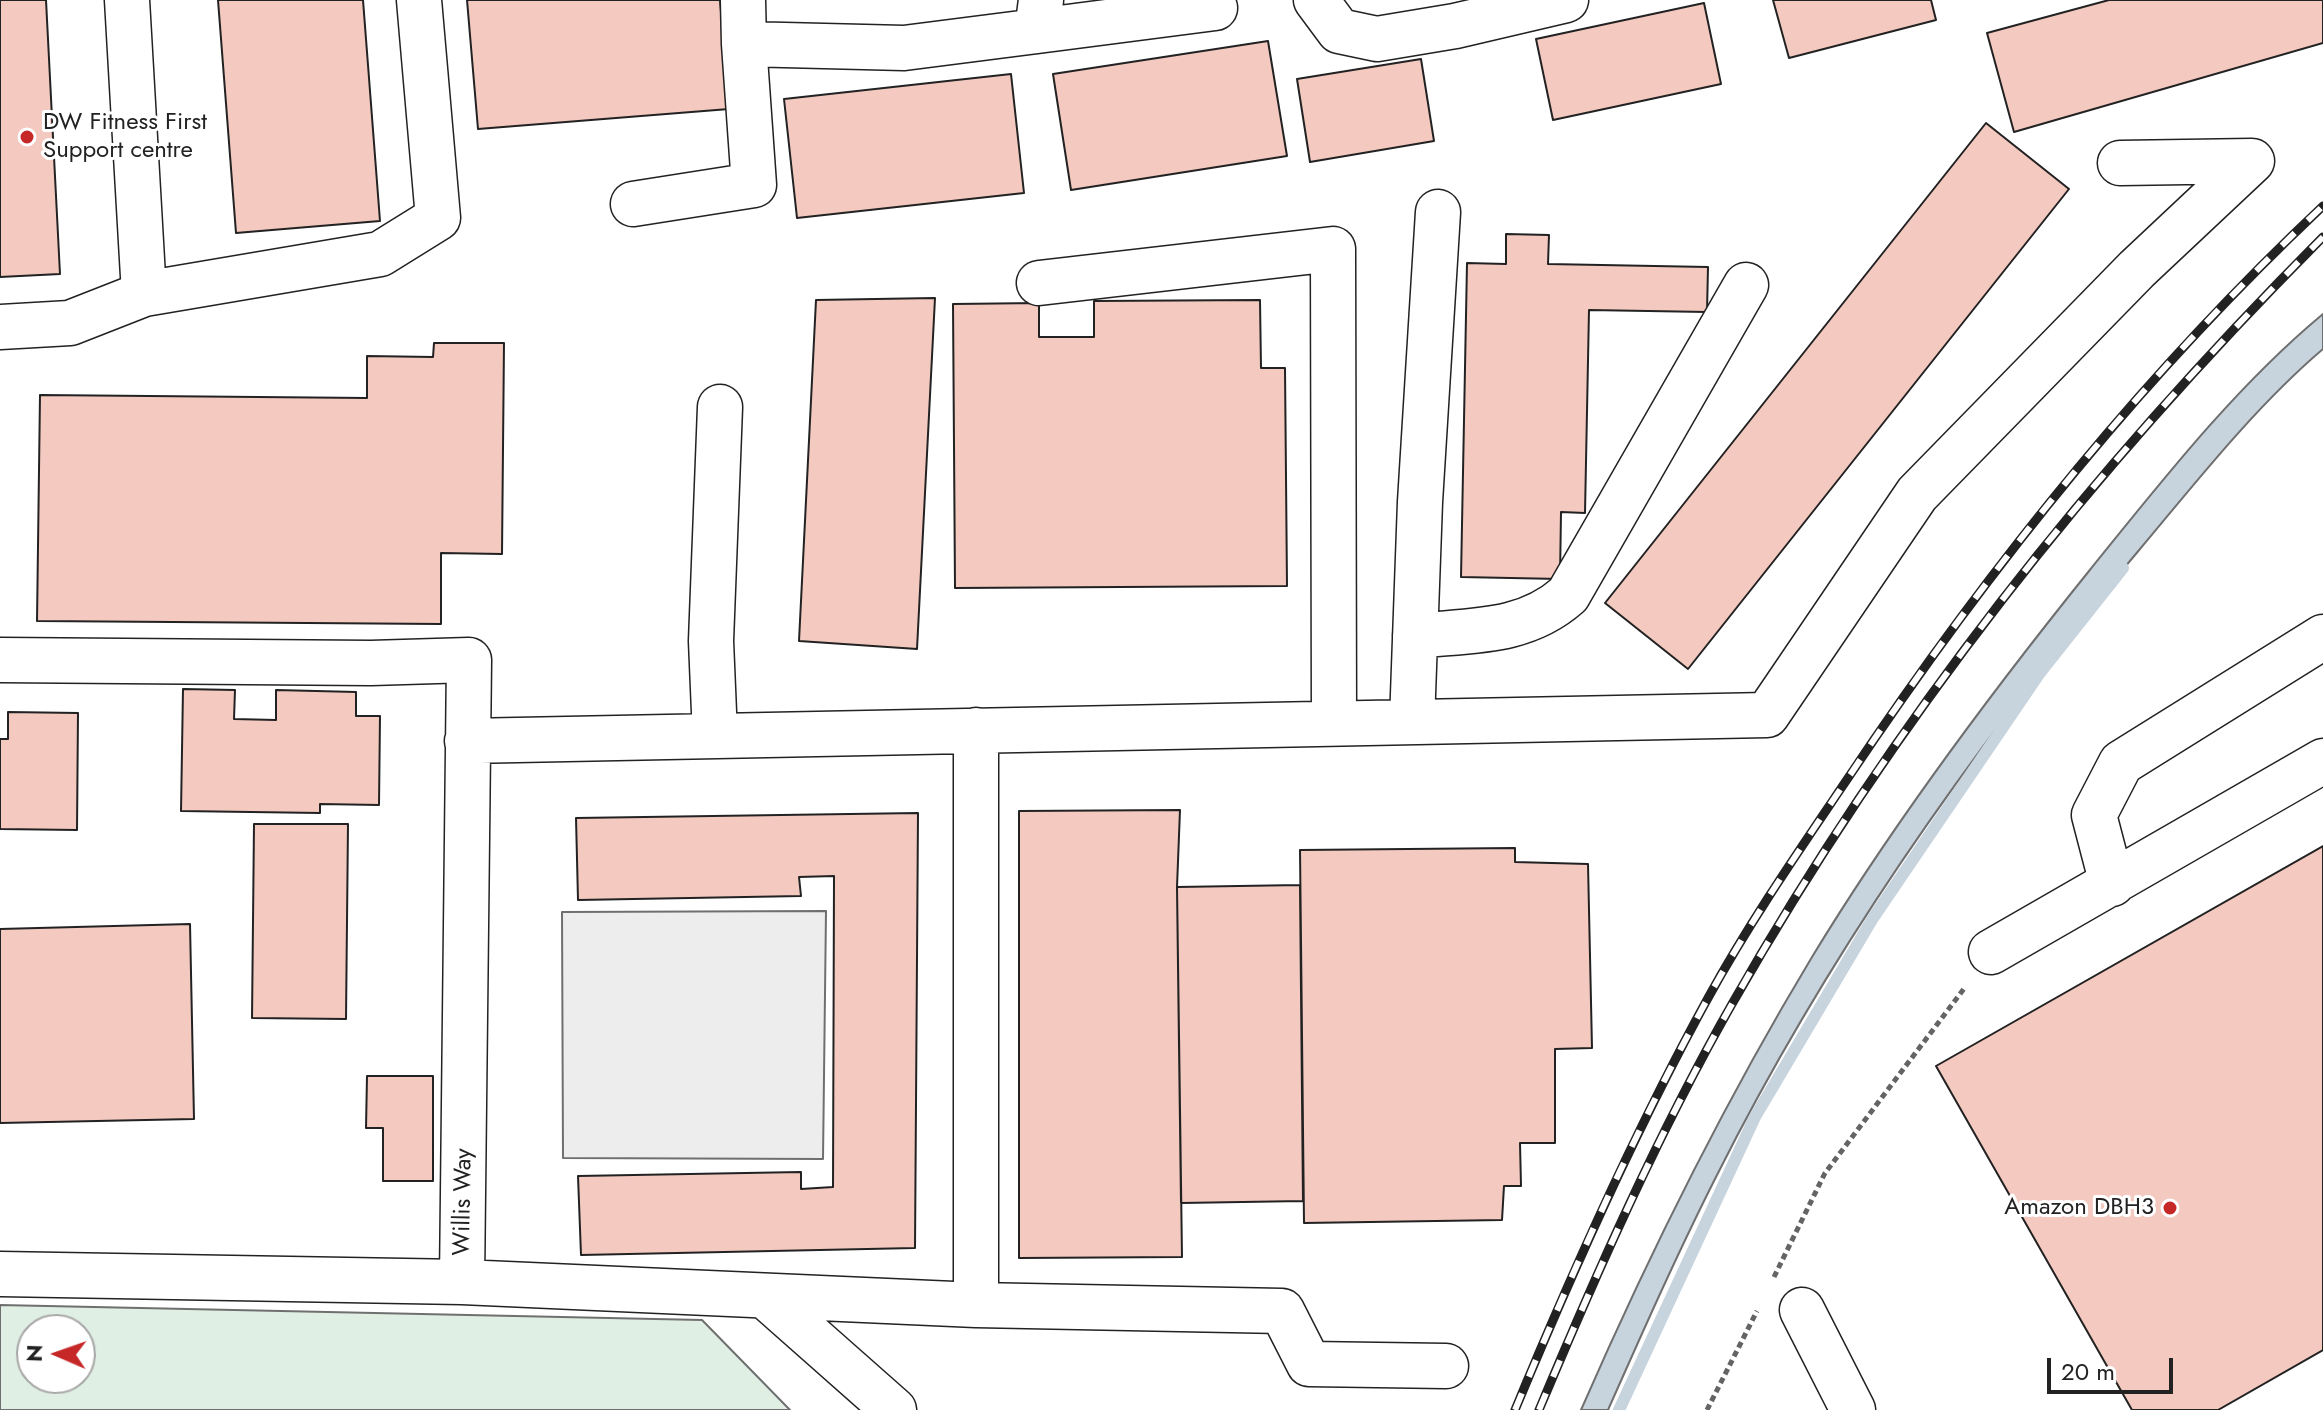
<!DOCTYPE html>
<html>
<head>
<meta charset="utf-8">
<style>
	body { margin:0 }
	#map { position:relative; width:2323px; height:1410px; overflow:hidden; background:#fff; font-family:Jost,sans-serif }
	canvas { display:block }
	.north { position:absolute; left:16px; top:1314px; width:80px; height:80px; box-sizing:border-box; background:#fff; border:2px solid #a7a7a7; border-radius:50%; rotate:272deg; font-size:22px; font-weight:700; line-height:32px; text-align:center; color:#222 }
	.north::after { content:''; display:block; margin:auto; width:28px; height:36px; background:#c62828; clip-path:polygon(50% 0,100% 100%,50% 72%,0 100%) }
	.scale { position:absolute; left:2047px; top:1358px; width:126px; height:36px; box-sizing:border-box; border:4px solid #222; border-top:0; padding-left:10px; font-size:24px; line-height:28px; white-space:nowrap; color:#222; -webkit-text-stroke:6px #fff; paint-order:stroke }
</style>
</head>
<body>
<div id="map">
<canvas width="2323" height="1410"></canvas>
<div class="north">N</div>
<div class="scale">20 m</div>
</div>
<script>
const c = document.querySelector('canvas').getContext('2d');
c.lineJoin = 'round';
function fill(path, color) { c.fillStyle = color; c.fill(path, 'evenodd'); }
function strokePath(path, color, width, dash) { c.strokeStyle = color; c.lineWidth = width; c.lineCap = dash ? 'butt' : 'round'; c.setLineDash(dash || []); c.stroke(path); }
function drawText(font, color, halo, rows, align = 'center') {
  c.font = font + ' Jost,sans-serif'; c.lineWidth = 6; c.setLineDash([]); c.textBaseline = 'middle'; c.strokeStyle = halo; c.fillStyle = color; for (const [text, x, y, turn = 0] of rows) {
    c.save(); c.translate(x, y); c.rotate((+turn || 0) * Math.PI / 180); c.textAlign = isNaN(turn) ? turn : align; if (halo) c.strokeText(text, 0, 0); c.fillText(text, 0, 0); c.restore();
  }
}
const green = new Path2D(`
	M0,1305L702,1320L790,1410H0ZM32,1330H80V1378H32Z`);
const parking = new Path2D(`
	M826,911L823,1159L563,1158L562,912Z`);
const water = new Path2D(`
	M2323,314V349C2255,407 2197,481 2140,549C1977,741 1830,950 1717,1175C1678,1252 1643,1331 1608,1410H1581C1649,1254 1724,1103 1812,957C1894,822 1990,694 2089,571C2161,482 2235,387 2323,314Z`);
const stream = new Path2D(`
	M1619,1410L1755,1117L1873,918L2039,674L2123,568`);
const building = new Path2D(`
	M0,0H46L60,274L0,277Z
	M218,0H363L380,221L236,233Z
	M467,0H720L729,109L478,129Z
	M1773,0H1931L1936,20L1789,58Z
	M2109,0H2323V43L2014,132L1987,33Z
	M1704,3L1721,84L1553,120L1536,39Z
	M1268,41L1287,156L1071,190L1053,74Z
	M1421,59L1434,141L1310,162L1297,79Z
	M1011,74L1024,193L797,218L784,99Z
	M1986,123L2069,189L1688,669L1605,603Z
	M1506,234L1549,235L1548,264L1708,267L1707,312L1589,310L1585,513L1561,512L1560,579L1461,577L1467,263L1506,264Z
	M935,298L917,649L799,641L816,300Z
	M1260,300L1261,368H1285L1287,586L955,588L953,304L1039,303V337H1094V301Z
	M434,343H504L502,554L441,553V624L37,621L40,395L367,398V356L433,357Z
	M183,689L235,690L234,719L276,720V690L356,692V716H380L379,805L320,804V813L181,811Z
	M8,712L78,713L77,830L0,829V739H8Z
	M1180,810L1177,887L1182,1257L1019,1258V811Z
	M918,813L915,1248L581,1255L578,1176L801,1172V1189L833,1187L834,876L799,877L801,896L578,900L576,818Z
	M254,824H348L346,1019L252,1018Z
	M2323,846V1350L2218,1410H2132L1936,1066Z
	M1515,848V862L1588,864L1592,1048L1555,1049V1143H1520L1521,1186H1504L1502,1220L1304,1223L1300,850Z
	M1300,885L1303,1201L1181,1203L1177,887Z
	M190,924L194,1119L0,1123V929Z
	M367,1076H433V1181H383V1128H366Z`);
const path = new Path2D(`
	M1774,1277L1825,1173L1966,986
	M1707,1410L1757,1311`);
const minor = new Path2D(`
	M127,0L144,294
	M743,0L744,44
	M1316,0L1339,31L1377,39L1455,26L1566,0
	M1037,31L1215,8
	M633,204L754,185L744,44L904,48L1037,31L1041,0
	M1039,283L1333,249L1334,723
	M0,327L70,323L144,294L380,254L438,218L419,0
	M1415,636C1471,630 1524,634 1568,595L1746,285
	M0,660L371,663L469,660L462,1282L0,1274
	M1412,722L1420,502L1438,212
	M976,730V1305
	M715,736L711,641L720,407
	M467,741L1767,715L1917,494L2137,269L2252,161L2120,163
	M2112,884L2094,815L2121,763L2323,637
	M1991,952L2323,761
	M462,1282L976,1305L1282,1311L1309,1364L1446,1366
	M765,1296L894,1410
	M1802,1310L1853,1410`);
const rail = new Path2D(`
	M1515,1410C1573,1270 1635,1131 1708,998C1749,923 1798,852 1846,781C1984,574 2141,377 2323,206
	M1539,1410C1597,1272 1658,1134 1732,1004C1895,718 2091,470 2323,237`);
const markers = [
	[27,137,8,"#c62828"],
	[2170,1208,8,"#c62828"]
];
const poiNames = [
	["DW Fitness First",43,123],
	["Support centre",43,151],
	["Amazon DBH3",2154,1208,"right"]
];
const streetNames = [
	["Willis Way",464,1202,-89]
];
fill(green, '#e0efe3');
strokePath(green, '#6f6f6f', 2);
fill(parking, '#ededed');
strokePath(parking, '#6f6f6f', 2);
fill(water, '#c7d3dd');
strokePath(water, '#6f6f6f', 2);
strokePath(stream, '#c7d3dd', 12);
fill(building, '#f3c9c0');
strokePath(building, '#222', 2);
strokePath(minor, '#222', 47);
strokePath(path, '#646464', 5, [6, 4]);
strokePath(minor, '#fff', 44);
strokePath(rail, '#222', 9);
strokePath(rail, '#fff', 6, [18]);
for (const [x, y, r, color] of markers) { const dot = new Path2D(); dot.arc(x, y, r, 0, 2 * Math.PI); c.fillStyle = color; c.fill(dot); strokePath(dot, '#fff', 3); }
drawText('24px', '#222', '#fff', poiNames, 'left');
drawText('24px', '#222', '#fff', streetNames);
</script>
</body>
</html>
